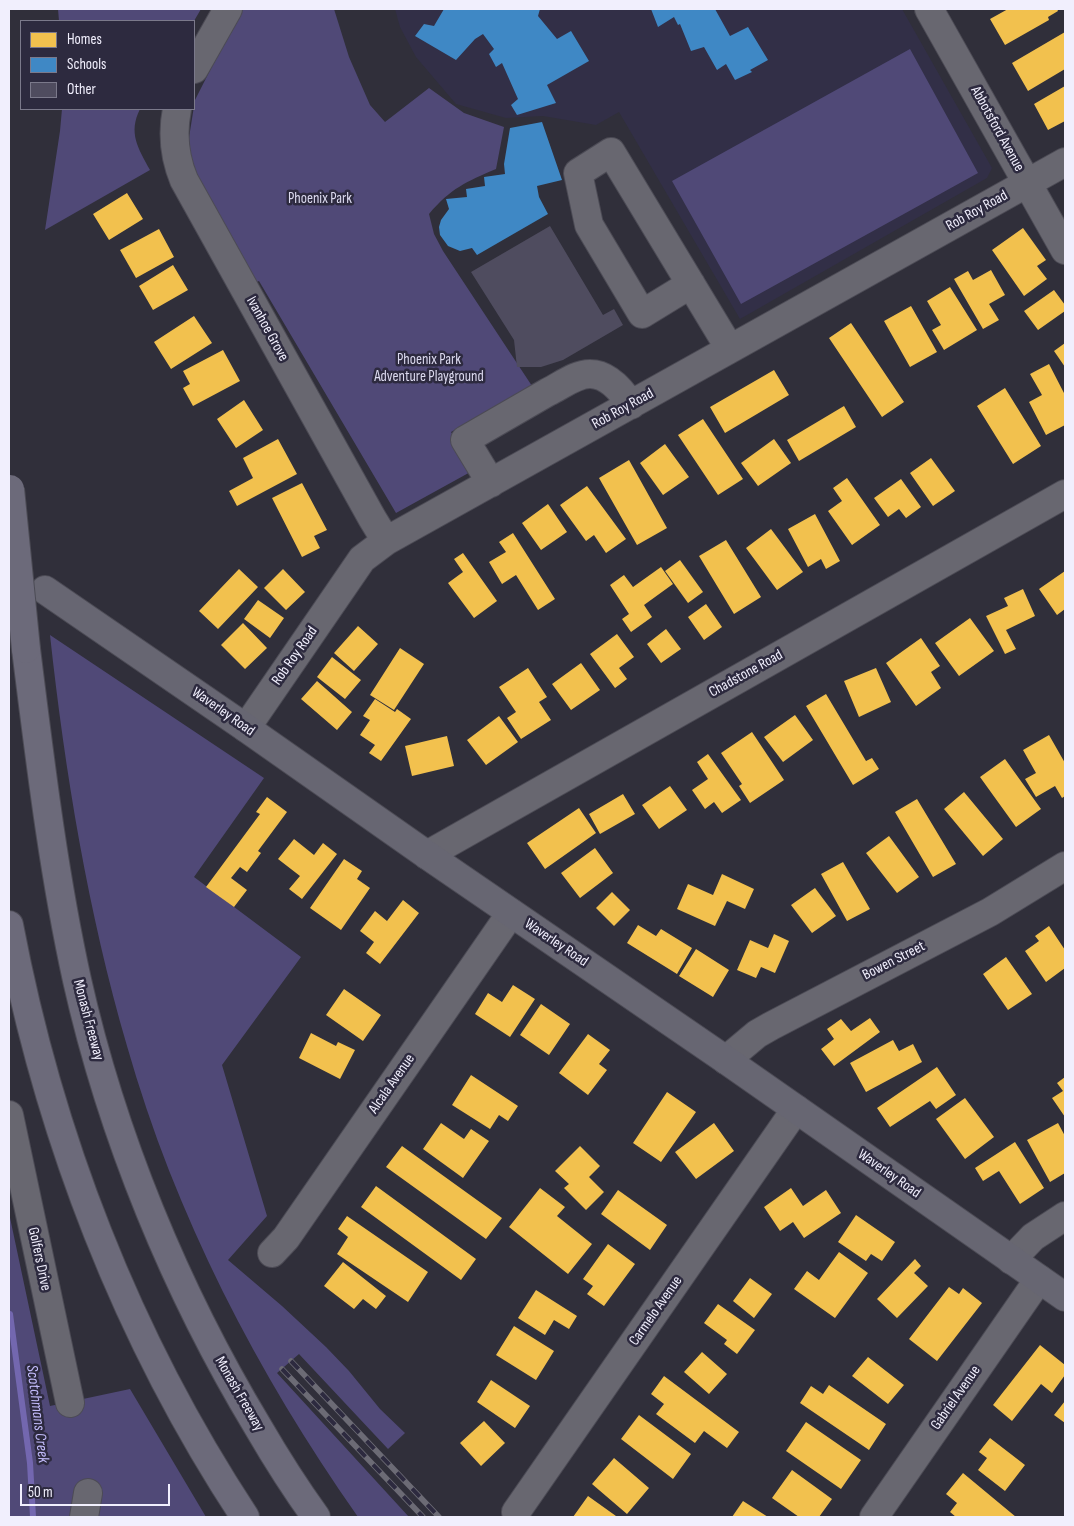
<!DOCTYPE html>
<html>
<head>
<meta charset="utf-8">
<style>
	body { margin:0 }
	#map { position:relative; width:1074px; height:1526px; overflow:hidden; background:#302f3a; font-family:"Sofia Sans Condensed",sans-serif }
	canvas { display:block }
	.frame { position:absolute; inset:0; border:10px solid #f1effd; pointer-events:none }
	.legend { position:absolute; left:20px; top:20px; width:175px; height:90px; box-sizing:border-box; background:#2d2a3f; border:1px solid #7b798b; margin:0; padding:6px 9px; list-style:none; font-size:15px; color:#f1effd }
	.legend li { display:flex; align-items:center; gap:10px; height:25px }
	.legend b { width:25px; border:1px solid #7b798b }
	.scale { position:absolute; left:20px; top:1484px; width:150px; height:22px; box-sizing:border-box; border:2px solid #f1effd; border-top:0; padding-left:6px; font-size:15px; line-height:18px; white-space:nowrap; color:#f1effd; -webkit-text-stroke:4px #2d2a3f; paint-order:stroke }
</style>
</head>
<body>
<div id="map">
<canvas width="1074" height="1526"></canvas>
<div class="frame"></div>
<ul class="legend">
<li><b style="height:14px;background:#f2c14e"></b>Homes</li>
<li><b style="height:14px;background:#3f88c5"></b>Schools</li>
<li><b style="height:14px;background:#4f4c5f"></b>Other</li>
</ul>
<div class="scale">50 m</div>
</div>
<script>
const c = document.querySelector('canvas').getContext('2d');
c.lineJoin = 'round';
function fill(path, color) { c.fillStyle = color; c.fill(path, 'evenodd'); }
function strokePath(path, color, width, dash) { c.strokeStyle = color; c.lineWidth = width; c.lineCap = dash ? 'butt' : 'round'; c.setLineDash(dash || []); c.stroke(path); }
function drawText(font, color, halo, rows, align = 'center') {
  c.font = font + ' "Sofia Sans Condensed",sans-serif'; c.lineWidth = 5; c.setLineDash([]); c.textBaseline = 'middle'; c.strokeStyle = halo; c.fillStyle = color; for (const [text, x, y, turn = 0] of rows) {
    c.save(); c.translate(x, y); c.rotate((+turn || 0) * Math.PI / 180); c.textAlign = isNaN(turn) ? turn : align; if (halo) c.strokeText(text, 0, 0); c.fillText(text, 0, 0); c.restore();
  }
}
const built = new Path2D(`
	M395,9H902L992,168L987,178L740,319L619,112L596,125L543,116L506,118L456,104L416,57L400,27Z`);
const green = new Path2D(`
	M58,9H201L194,21H59Z
	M241,9H334L349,57L370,105L385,122L429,88L464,113L504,127L496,169C466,182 451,188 429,214L434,234L443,251L532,386L451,432L474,470L396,513L259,281L249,285L184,169L195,100Z
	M910,49L978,173L741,304L672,181Z
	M62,109H140C128,133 138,148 150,170L45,230L60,131Z
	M50,635L264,778L194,877L301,957L222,1065L267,1216L228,1260L282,1306L326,1347L349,1371L380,1409L405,1433L388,1449L299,1354L277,1373L409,1517H358C257,1373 175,1215 127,1046C88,912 65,773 50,635Z
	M9,1213L50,1406L130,1389L206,1517H9Z`);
const homes = new Path2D(`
	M1008,9H1057L1058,11L1048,17L1049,20L1005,45L990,19Z
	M1065,32V69L1028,91L1012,63Z
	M1065,86V121L1048,130L1034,104Z
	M127,193L143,219L109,240L93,214Z
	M1023,228L1046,260L1037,266L1047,279L1024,296L992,250Z
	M159,229L174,257L136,278L120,250Z
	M173,265L188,290L153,310L139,286Z
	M991,270L1005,295L989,304L999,320L983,329L954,279L968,271L973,280Z
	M950,287L977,330L944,350L932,330L941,325L927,301Z
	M1054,290L1065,305V311L1038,330L1024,311Z
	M911,306L937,352L910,367L884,321Z
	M194,316L212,343L171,369L154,342Z
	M851,323L904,402L882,417L829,338Z
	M1065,343V367L1054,351Z
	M223,350L240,381L193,406L183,388L190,384L183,371Z
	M1049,364L1065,395V425L1046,435L1029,402L1042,395L1030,374Z
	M774,370L789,395L725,433L710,407Z
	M1005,388L1041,446L1013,464L977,406Z
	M244,400L263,430L236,448L217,419Z
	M844,406L856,427L799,461L787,440Z
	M703,419L743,479L718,495L678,435Z
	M278,439L297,474L237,506L229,491L253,478L243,458Z
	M774,439L791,463L758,486L741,463Z
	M665,444L689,477L663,495L640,463Z
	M931,458L955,491L933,506L910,473Z
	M629,460L667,528L637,545L599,478Z
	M847,478L880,525L852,545L828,511L842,501L833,488Z
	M901,479L921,507L906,518L899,509L888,517L874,498Z
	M302,483L327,530L314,536L320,548L302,557L272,498Z
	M587,486L626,539L606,553L594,535L586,541L560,505Z
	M548,504L567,532L541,550L522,523Z
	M815,514L840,561L826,569L821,559L808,567L788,529Z
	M771,529L803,572L777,590L746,548Z
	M513,533L555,599L538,610L516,575L502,584L489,562L506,552L499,542Z
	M726,540L761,597L734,614L699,556Z
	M463,553L497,601L474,618L448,583L463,572L454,559Z
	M680,560L703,592L688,603L665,571Z
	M661,567L673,584L644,605L652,617L631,632L622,619L629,614L610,585L624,575L633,587Z
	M239,569L258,587L218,629L199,611Z
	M283,569L305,592L286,610L264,588Z
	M1065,571V609L1057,615L1039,589Z
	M1023,589L1035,616L1006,630L1016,649L1005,654L986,616L1008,606L1004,598Z
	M258,600L284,618L270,638L244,619Z
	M706,604L722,627L704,640L688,617Z
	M970,618L994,651L959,676L935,643Z
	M243,623L267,648L245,669L221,645Z
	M358,626L378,644L354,671L334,653Z
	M666,629L681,649L661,663L647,644Z
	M617,634L634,657L619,668L627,679L615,688L590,654Z
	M921,638L940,666L931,672L941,688L916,706L886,663Z
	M400,648L424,664L394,710L370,695Z
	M332,657L361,680L345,699L317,677Z
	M581,663L600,690L571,710L552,684Z
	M528,668L547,697L539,702L551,720L521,739L507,718L516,712L499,687Z
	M876,668L891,702L859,717L844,681Z
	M317,681L352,712L337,730L301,699Z
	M826,694L866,761L872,758L879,769L853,785L806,706Z
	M375,699L395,712L397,709L411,719L381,761L369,753L375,745L360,735L370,720L363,716Z
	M795,715L813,740L783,762L764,737Z
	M499,716L518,742L486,765L467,740Z
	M752,732L784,780L750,803L739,786L742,784L721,753Z
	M1049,735L1065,763V796L1062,798L1055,786L1036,797L1025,779L1036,773L1023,750Z
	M447,736L454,766L412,776L405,746Z
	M708,754L741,800L722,813L714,802L705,809L692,790L708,779L697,762Z
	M1005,759L1041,809L1016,827L980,777Z
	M670,786L687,810L659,829L642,805Z
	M964,792L1003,839L983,856L944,809Z
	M623,794L635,814L600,834L589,814Z
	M267,797L287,812L258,851L261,853L247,872L240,867L231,878L247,890L234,907L206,887L260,814L256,812Z
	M917,799L956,864L933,877L895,812Z
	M579,808L596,833L545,869L527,843Z
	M889,836L919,877L897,893L866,853Z
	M294,839L314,855L323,843L337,854L302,899L289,889L300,876L278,859Z
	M595,848L613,873L580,898L561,873Z
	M344,859L362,871L357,879L370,888L341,930L310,908Z
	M843,862L870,909L847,921L821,874Z
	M722,874L754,889L745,909L727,901L715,926L677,909L688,884L713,895Z
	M815,888L836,916L812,933L791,905Z
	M612,892L630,910L614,926L596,908Z
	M403,900L419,913L380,964L366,953L374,942L360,931L375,911L387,921Z
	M638,925L656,936L661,929L692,948L677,974L627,943Z
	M1049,926L1065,950V968L1046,982L1025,951L1039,941L1035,936Z
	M774,934L789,941L775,973L761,967L756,978L737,970L750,940L768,948Z
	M696,949L729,970L713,997L679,976Z
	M1006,957L1032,994L1008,1010L983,974Z
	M513,985L535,999L510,1037L475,1014L488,993L502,1002Z
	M344,989L381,1015L363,1041L326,1015Z
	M541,1004L570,1024L549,1055L520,1035Z
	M870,1018L880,1032L834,1066L821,1049L834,1039L827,1029L841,1019L851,1031Z
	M311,1033L336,1046L338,1042L355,1050L340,1079L299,1058Z
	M588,1034L610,1050L599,1064L607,1070L588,1095L559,1073Z
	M893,1040L899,1051L913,1044L922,1062L866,1092L850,1063Z
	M937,1067L956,1095L936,1109L930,1101L890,1127L877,1108Z
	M471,1075L518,1106L508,1121L499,1115L490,1129L452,1105Z
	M1065,1077V1117L1052,1098L1063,1091L1057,1083Z
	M667,1092L696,1112L661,1162L633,1143Z
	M965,1098L994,1137L965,1159L936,1119Z
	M441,1123L464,1139L471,1129L489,1141L463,1178L423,1149Z
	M714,1123L734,1151L696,1179L675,1152Z
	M1058,1123L1065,1136V1173L1050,1182L1027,1140Z
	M1015,1142L1044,1188L1020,1204L999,1171L983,1181L975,1168Z
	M402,1146L502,1218L486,1239L386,1167Z
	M580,1146L600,1166L589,1177L604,1192L586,1210L564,1188L569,1184L555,1171Z
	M376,1186L476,1259L461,1280L361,1207Z
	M540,1188L565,1207L557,1216L592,1244L568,1274L509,1227Z
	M791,1188L803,1206L826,1190L841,1213L804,1238L793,1222L780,1231L764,1207Z
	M618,1190L667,1225L650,1250L601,1214Z
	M856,1215L895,1242L882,1261L871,1254L866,1261L838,1242Z
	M347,1216L428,1272L408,1302L337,1254L348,1237L338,1229Z
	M608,1244L635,1264L604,1306L587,1294L593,1286L583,1279Z
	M839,1252L868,1273L835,1318L794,1289L807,1271L819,1280Z
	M915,1259L921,1266L914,1273L928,1286L897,1318L877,1299Z
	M343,1262L386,1296L376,1309L363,1299L354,1309L324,1286Z
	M750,1278L772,1294L754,1318L733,1301Z
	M949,1287L959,1294L963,1288L982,1303L937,1361L909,1339Z
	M536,1290L577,1316L569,1329L554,1320L545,1335L518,1318Z
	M718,1304L755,1330L737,1354L724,1344L727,1340L704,1323Z
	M514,1326L554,1351L536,1380L496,1355Z
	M1040,1345L1065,1365V1375L1052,1393L1041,1384L1012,1421L993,1405Z
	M702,1352L727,1374L709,1394L684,1372Z
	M868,1357L904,1385L888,1404L852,1376Z
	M664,1376L739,1432L727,1448L704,1431L695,1443L656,1414L664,1404L651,1394Z
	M491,1380L530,1406L515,1428L477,1402Z
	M829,1385L886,1424L869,1450L800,1403L811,1386L823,1394Z
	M1065,1401V1423L1054,1415Z
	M639,1415L691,1454L673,1479L621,1439Z
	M484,1421L505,1443L481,1466L460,1443Z
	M806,1422L861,1460L841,1489L786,1451Z
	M990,1438L1025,1465L1005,1491L978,1470L987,1458L979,1452Z
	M614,1458L649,1488L627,1514L592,1484Z
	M792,1470L832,1499L819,1517H799L772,1498Z
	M963,1473L1016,1517H956L950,1512L957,1503L946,1494Z
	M588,1496L616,1516L615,1517H573Z
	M743,1501L768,1517H732Z`);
const schools = new Path2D(`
	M444,9H540L538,16L557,39L571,31L589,61L547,85L556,103L517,115L511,105L518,99L502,63L496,67L489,54L494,49L483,34L475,39L456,60L415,36L424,24L434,26Z
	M651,9H715L730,36L748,27L768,60L750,70L752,72L735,80L726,64L717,70L704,47L691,51L680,24L678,25L674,17L658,27Z
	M542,122L562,180L537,186L539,197L548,214L477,255L472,248L460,251L448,246L440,235L439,227L441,220L449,209L446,199L467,197L466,189L485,186L484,177L505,174L504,164L510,128Z`);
const stream = new Path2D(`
	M10,1314L30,1463L33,1517`);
const building = new Path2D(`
	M550,226L603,315L614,309L623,325L563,360L541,367H517L514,340L471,272Z`);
const minor = new Path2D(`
	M929,9L1065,250
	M194,69L228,9
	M177,109C172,134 174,156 184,180L372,518L386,541
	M691,284L642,314L589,225L578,173L611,152L730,349
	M491,483L465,440C493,424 520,408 548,392C561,386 575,374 590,374C608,374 622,391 631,405
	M246,728L362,559L386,541L1065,162
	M427,855L1065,494
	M726,1060L757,1034L771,1026L990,912L1065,866
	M9,1115L70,1403
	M272,1253L286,1238L511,913
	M1011,1260L1033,1237L1065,1216
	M516,1512L796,1109
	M84,1517L88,1493
	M874,1517L1039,1279`);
const major = new Path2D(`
	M45,590L246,728L427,855L726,1060L1065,1297`);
const highway = new Path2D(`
	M26,649C40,760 53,871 77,980C112,1136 176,1291 258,1427C276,1458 295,1488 316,1517
	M9,925C49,1136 127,1338 245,1517`);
const rail = new Path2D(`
	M291,1361L439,1517
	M282,1369L423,1517`);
const highwayBridge = new Path2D(`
	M10,489L26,649`);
const streetNames = [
	["Abbotsford Avenue",997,129,61],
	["Rob Roy Road",977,211,-29],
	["Ivanhoe Grove",267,329,61],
	["Rob Roy Road",623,409,-29],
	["Rob Roy Road",295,656,-55],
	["Chadstone Road",746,674,-29],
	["Waverley Road",223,712,35],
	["Waverley Road",556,943,34],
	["Bowen Street",894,961,-27],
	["Monash Freeway",88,1020,75],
	["Alcala Avenue",392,1084,-55],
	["Waverley Road",889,1174,35],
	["Golfers Drive",39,1259,78],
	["Carmelo Avenue",656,1311,-55],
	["Monash Freeway",239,1394,60],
	["Gabriel Avenue",956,1398,-55]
];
const parkNames = [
	["Phoenix Park",320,199],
	["Phoenix Park",429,360],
	["Adventure Playground",429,377]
];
const waterNames = [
	["Scotchmans Creek",37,1414,83]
];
fill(built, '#322f47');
fill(green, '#504977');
fill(homes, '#f2c14e');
fill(schools, '#3f88c5');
strokePath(stream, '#7367af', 6);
fill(building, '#4f4c5f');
strokePath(minor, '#4c4b55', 30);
strokePath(major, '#4c4b55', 30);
strokePath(highway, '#4c4b55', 30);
strokePath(minor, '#686770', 28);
strokePath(major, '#676672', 28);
strokePath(highway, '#6c6a7a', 28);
strokePath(rail, '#6c6b75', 5.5);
strokePath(rail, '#2d2a3f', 4, [11]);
strokePath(highwayBridge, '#4c4b55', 30, []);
strokePath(highwayBridge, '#6c6a7a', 28);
drawText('15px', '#f1effd', '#2d2a3f', streetNames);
drawText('15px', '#dcdaef', '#2d2a3f', parkNames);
drawText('italic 16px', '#c2bbfa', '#2d2a3f', waterNames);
</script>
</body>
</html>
